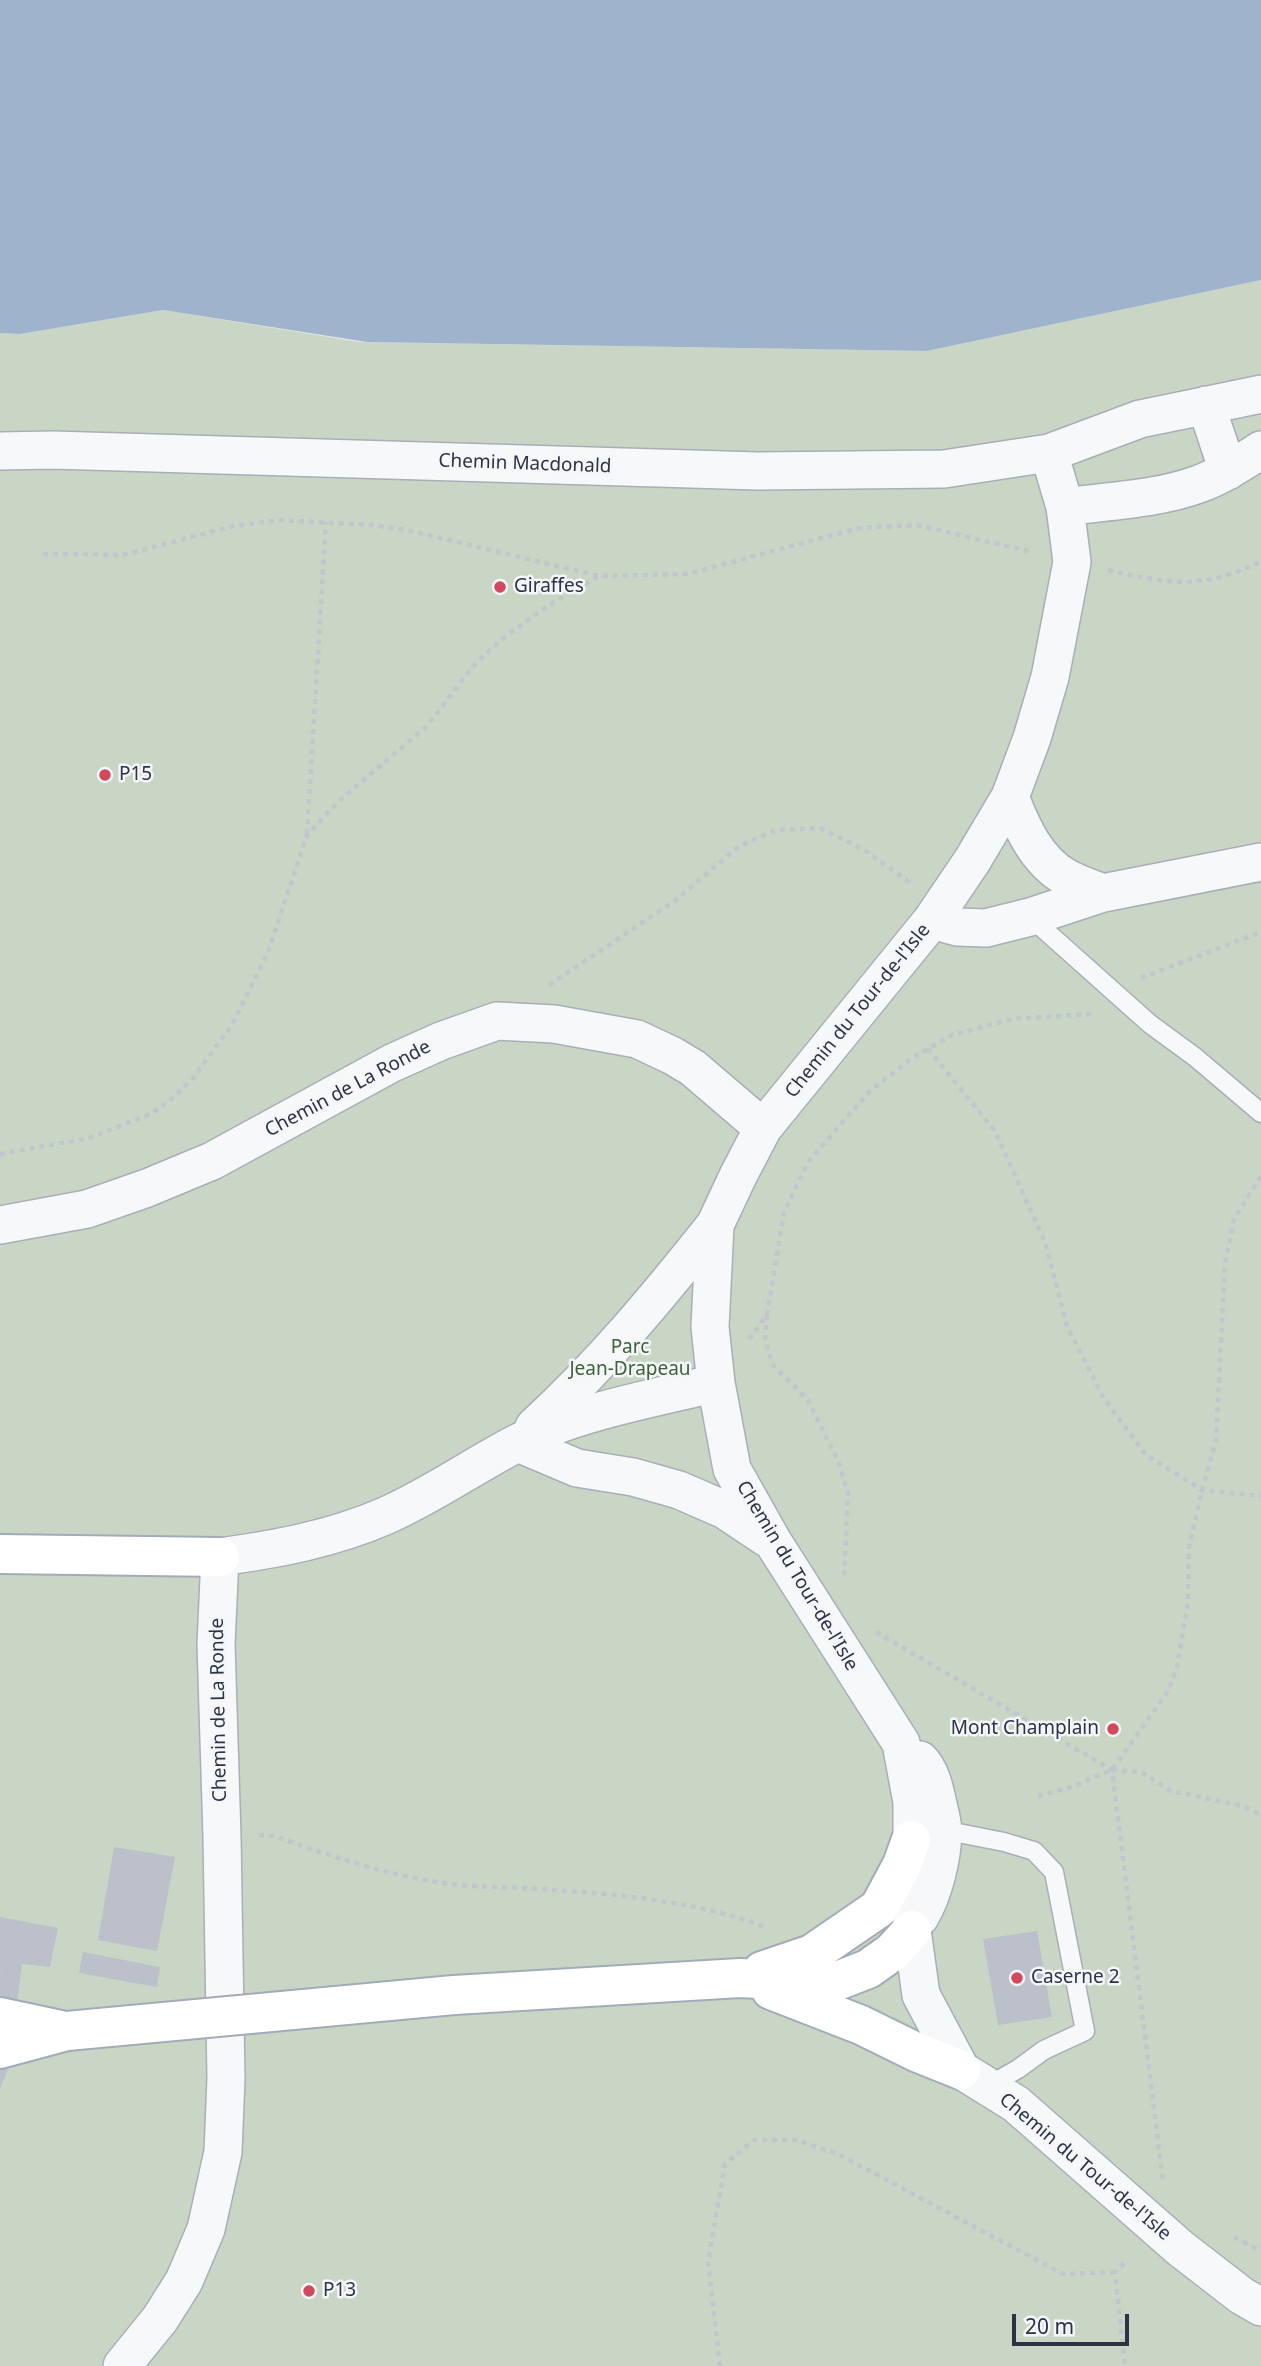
<!DOCTYPE html>
<html>
<head>
<meta charset="utf-8">
<style>
	body { margin:0 }
	#map { position:relative; width:1261px; height:2366px; overflow:hidden; background:#e4e7ec; font-family:"Noto Sans",sans-serif }
	canvas { display:block }
	.scale { position:absolute; left:1012px; top:2314px; width:117px; height:32px; box-sizing:border-box; border:4px solid #2b3445; border-top:0; padding-left:9px; font-size:21px; line-height:24px; white-space:nowrap; color:#2b3445; -webkit-text-stroke:5px #f4f6f9; paint-order:stroke }
</style>
</head>
<body>
<div id="map">
<canvas width="1261" height="2366"></canvas>
<div class="scale">20 m</div>
</div>
<script>
const c = document.querySelector('canvas').getContext('2d');
c.lineJoin = 'round';
function fill(path, color) { c.fillStyle = color; c.fill(path, 'evenodd'); }
function strokePath(path, color, width, dash) { c.strokeStyle = color; c.lineWidth = width; c.lineCap = dash ? 'butt' : 'round'; c.setLineDash(dash || []); c.stroke(path); }
function drawText(font, color, halo, rows, align = 'center') {
  c.font = font + ' "Noto Sans",sans-serif'; c.lineWidth = 5; c.setLineDash([]); c.textBaseline = 'middle'; c.strokeStyle = halo; c.fillStyle = color; for (const [text, x, y, turn = 0] of rows) {
    c.save(); c.translate(x, y); c.rotate((+turn || 0) * Math.PI / 180); c.textAlign = isNaN(turn) ? turn : align; if (halo) c.strokeText(text, 0, 0); c.fillText(text, 0, 0); c.restore();
  }
}
const green = new Path2D(`
	M1261,280V2366H0V333L20,334L163,310L359,342L927,351Z`);
const water = new Path2D(`
	M0,0H1261V280L927,351L367,342L163,310L20,334L0,333Z`);
const building = new Path2D(`
	M114,1847L175,1857L157,1951L98,1940Z
	M0,1917L58,1928L50,1967L22,1964L9,2066L0,2089Z
	M1037,1931L1052,2017L998,2025L983,1939Z
	M83,1952L160,1967L157,1987L79,1973Z`);
const path = new Path2D(`
	M43,554L122,555L234,526L280,520L372,525L407,530L599,576
	M1108,570C1167,584 1205,590 1261,561
	M307,834L326,522
	M1141,978L1261,932
	M549,985L676,900L739,846L776,830L820,828L863,849L910,883
	M928,1049L995,1131L1045,1242L1067,1326L1103,1397L1146,1455L1202,1490L1261,1496
	M0,1154L89,1138L151,1114L174,1097L193,1078L232,1025L268,952L307,835L338,802L427,726L474,665L502,639L546,607L599,576L687,574L859,528L917,525L1032,552
	M767,1315L765,1341L773,1365L808,1400L838,1461L848,1493L844,1580
	M749,1339L767,1315L784,1212L808,1162L871,1090L911,1059L952,1035L1012,1019L1093,1014
	M876,1632L1112,1770L1163,2181
	M1112,1770L1141,1772L1171,1791L1243,1806L1261,1815
	M1038,1796L1071,1787L1112,1770L1168,1691L1177,1667L1188,1602L1189,1547L1202,1490L1216,1440L1225,1264L1234,1219L1261,1176
	M259,1835L275,1836C330,1856 386,1875 444,1883C470,1887 497,1887 524,1888C601,1893 692,1899 765,1927
	M0,1970V1972
	M1234,2237L1261,2251
	M1124,2263L1115,2272L1125,2366
	M720,2366L708,2262L725,2164L754,2140H796L838,2154L1063,2274L1115,2272`);
const lane = new Path2D(`
	M1030,917L1150,1024L1195,1057L1261,1113
	M943,1830L1004,1842L1034,1851L1054,1872L1085,2031L1044,2050L1018,2069L988,2086`);
const street = new Path2D(`
	M1206,405L1228,471
	M0,451L53,450L758,471L944,469L1049,453L1140,419L1261,394
	M1049,453L1065,507L1072,562L1050,677L1032,738L1010,797L972,861L932,920L763,1128L738,1176L715,1225L710,1327L716,1383L732,1469L773,1542L901,1743L912,1802V1930L921,1995L961,2070L1016,2104L1180,2248L1242,2296L1261,2307
	M1065,507C1108,501 1159,499 1199,484C1221,476 1241,463 1261,450
	M1010,797C1022,827 1036,861 1067,878C1078,884 1091,888 1103,893
	M932,920L957,927L986,928L1030,917L1103,893L1261,862
	M0,1225L87,1209L147,1188L212,1161L392,1063L441,1041L497,1021L554,1024L637,1039L673,1056L693,1068L763,1128
	M534,1427C603,1363 657,1298 715,1225
	M518,1443L577,1468L633,1477L679,1490L725,1510L767,1538
	M920,1760C930,1770 934,1786 937,1800C939,1810 943,1822 943,1832C942,1860 934,1893 920,1917
	M122,2366L160,2319L184,2281L206,2229L223,2152L226,2079L222,1836L216,1644L220,1557C277,1549 332,1539 385,1516C449,1488 504,1442 571,1420C617,1404 668,1395 716,1383`);
const primary = new Path2D(`
	M0,1554L220,1557
	M762,1971L812,1954L879,1908L902,1865L911,1840
	M771,1990L861,2025L916,2052L961,2070
	M454,1995L740,1978L832,1983L868,1969L892,1952L912,1930
	M0,2017L61,2030
	M0,2049L67,2031`);
const primaryBridge = new Path2D(`
	M67,2031L454,1995`);
const markers = [
	[500,587,7,"#d1495b"],
	[105,775,7,"#d1495b"],
	[1113,1729,7,"#d1495b"],
	[1017,1978,7,"#d1495b"],
	[309,2291,7,"#d1495b"]
];
const streetNames = [
	["Chemin Macdonald",525,464,2],
	["Chemin du Tour-de-l'Isle",858,1011,-51],
	["Chemin de La Ronde",348,1089,-28],
	["Chemin du Tour-de-l'Isle",797,1576,59],
	["Chemin de La Ronde",219,1710,-91],
	["Chemin du Tour-de-l'Isle",1085,2167,40]
];
const poiNames = [
	["Giraffes",514,587],
	["P15",119,775],
	["Mont Champlain",1099,1729,"right"],
	["Caserne 2",1031,1978],
	["P13",323,2291]
];
const parkNames = [
	["Parc",630,1348],
	["Jean-Drapeau",630,1370]
];
fill(green, '#c9d6c5');
fill(water, '#9fb4cc');
fill(building, '#bbc0ca');
strokePath(lane, '#a9aeb7', 21);
strokePath(street, '#a9aeb7', 40);
strokePath(primary, '#a3abb8', 42);
strokePath(path, '#c2c5cb', 4.5, [5, 5]);
strokePath(lane, '#f7f8fa', 18);
strokePath(street, '#f7f8fa', 37);
strokePath(primary, '#fff', 38);
strokePath(primaryBridge, '#a3abb8', 42, []);
strokePath(primaryBridge, '#fff', 38);
for (const [x, y, r, color] of markers) { const dot = new Path2D(); dot.arc(x, y, r, 0, 2 * Math.PI); c.fillStyle = color; c.fill(dot); strokePath(dot, '#f4f6f9', 2.5); }
drawText('19px', '#2b3445', '#f4f6f9', streetNames);
drawText('19px', '#2b3445', '#f4f6f9', poiNames, 'left');
drawText('19px', '#3f6138', '#f4f6f9', parkNames);
</script>
</body>
</html>
